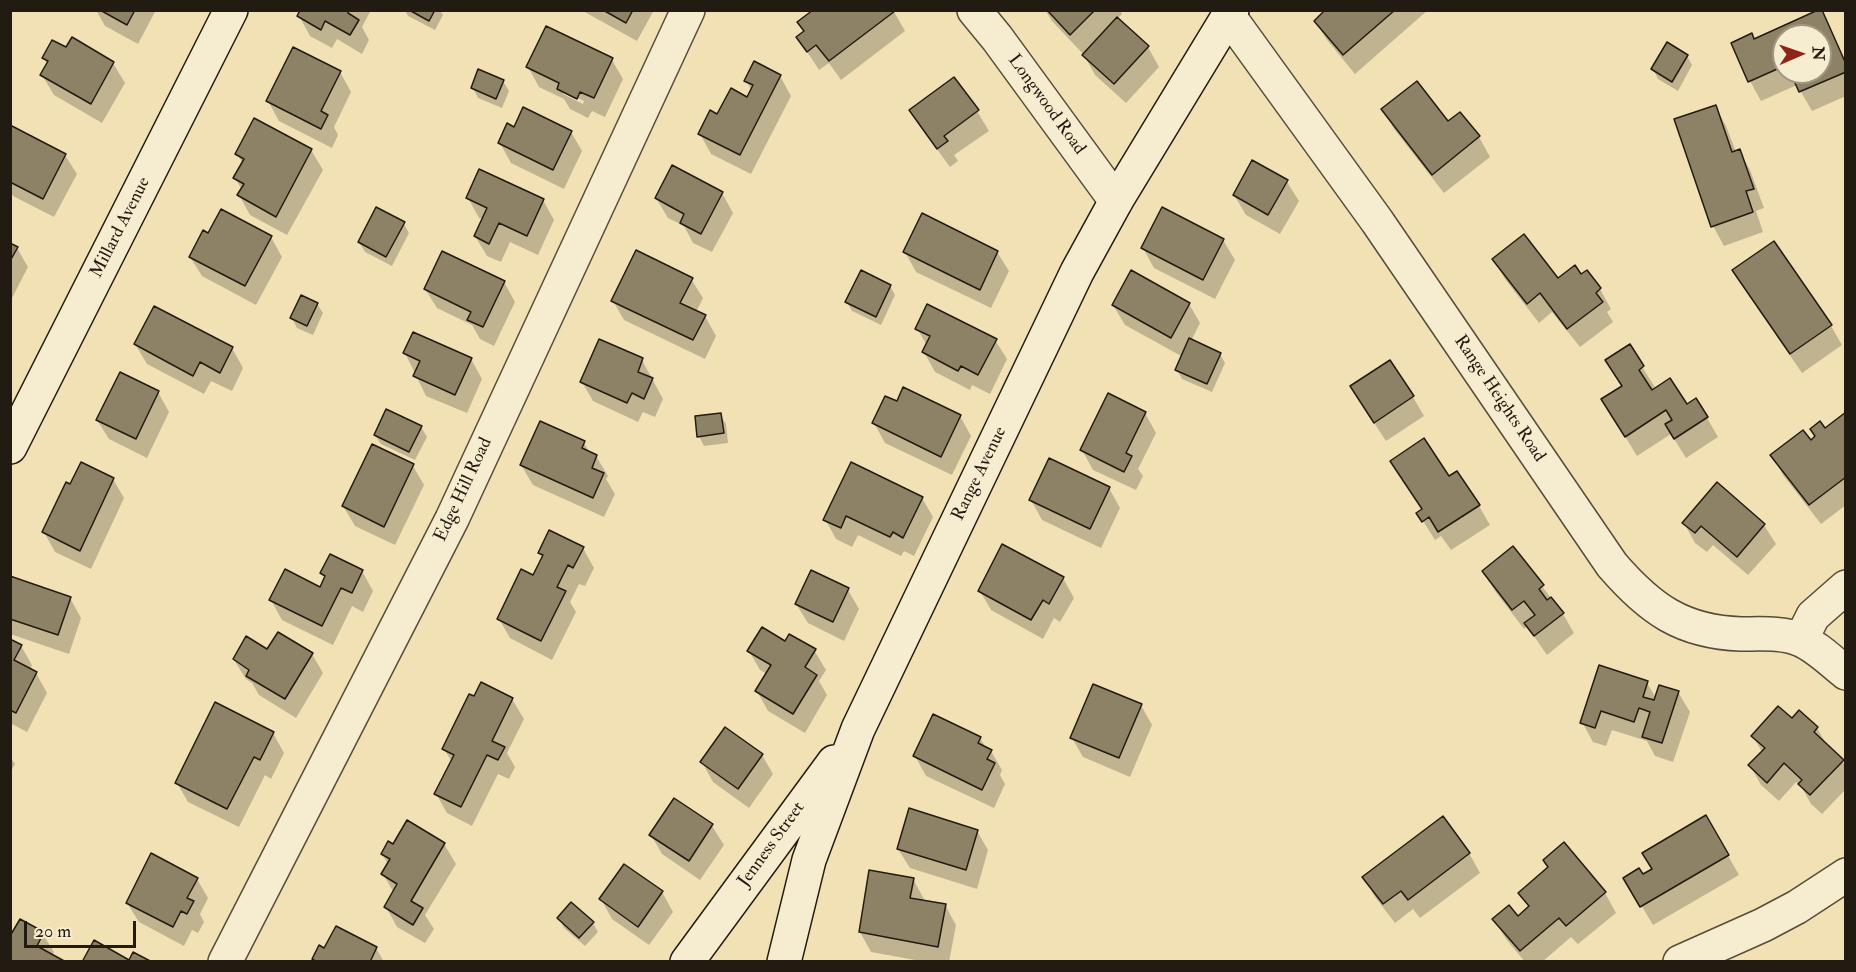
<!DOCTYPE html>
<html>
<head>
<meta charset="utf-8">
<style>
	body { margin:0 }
	#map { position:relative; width:1856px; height:972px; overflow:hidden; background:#f1e1b5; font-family:"IM FELL Double Pica",serif }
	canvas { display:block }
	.frame { position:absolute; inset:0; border:12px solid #221b11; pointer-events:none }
	.north { position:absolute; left:1772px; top:24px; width:60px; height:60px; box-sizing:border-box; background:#f6eccf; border:2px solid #a19883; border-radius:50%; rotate:88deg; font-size:16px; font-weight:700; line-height:24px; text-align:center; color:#221b11 }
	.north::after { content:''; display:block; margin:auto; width:21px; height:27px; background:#8f2418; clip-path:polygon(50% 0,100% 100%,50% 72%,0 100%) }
	.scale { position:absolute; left:24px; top:921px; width:112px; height:27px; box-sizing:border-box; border:3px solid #221b11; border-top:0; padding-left:8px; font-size:18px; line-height:21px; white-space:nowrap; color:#221b11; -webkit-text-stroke:4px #f6eccf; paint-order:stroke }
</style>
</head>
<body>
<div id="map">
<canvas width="1856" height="972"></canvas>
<div class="frame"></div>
<div class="north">N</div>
<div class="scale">20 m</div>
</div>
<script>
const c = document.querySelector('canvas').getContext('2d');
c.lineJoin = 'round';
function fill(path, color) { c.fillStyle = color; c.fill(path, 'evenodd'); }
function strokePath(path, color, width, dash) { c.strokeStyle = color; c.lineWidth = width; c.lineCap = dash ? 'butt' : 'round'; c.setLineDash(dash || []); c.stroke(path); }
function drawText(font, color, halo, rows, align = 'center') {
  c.font = font + ' "IM FELL Double Pica",serif'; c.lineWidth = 6; c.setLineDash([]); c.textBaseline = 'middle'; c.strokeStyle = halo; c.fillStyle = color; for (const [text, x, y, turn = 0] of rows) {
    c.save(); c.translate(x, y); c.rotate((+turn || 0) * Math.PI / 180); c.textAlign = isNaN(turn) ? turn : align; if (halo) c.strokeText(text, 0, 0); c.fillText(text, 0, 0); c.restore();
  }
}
const shadow = new Path2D(`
	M96,10H156L138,44L105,26Z
	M302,10H371L362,27L369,40L362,54L337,39L332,48L310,36L299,16Z
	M405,10H440L443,15L435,30L408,16Z
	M581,10H654L637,41Z
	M893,10L905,31L841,80L829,63L819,70L798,38Z
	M1045,10H1120L1122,14L1117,19L1148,47L1159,67L1126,103L1095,75L1084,55L1052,21Z
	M1328,10H1428L1355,74L1327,40L1315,21Z
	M1821,11L1846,62V96L1812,111L1797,85L1761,101L1750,81L1733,44L1754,40ZM1784,36H1820V72H1784Z
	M66,49L113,63L125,83L102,123L54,95L42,75L48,65L43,57Z
	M1687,56L1692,65L1678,91L1658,79L1653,69Z
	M612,60L623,79L605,117L592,111L588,118L570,109L564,99L539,87L528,67ZM563,91L584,101L583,104L563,94Z
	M340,72L351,92L334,127L338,135L332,148L279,121L268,101Z
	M780,76L791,96L751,174L711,154L700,134L718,116L748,99L752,91L746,81Z
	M503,81L509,91L502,108L478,98L473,88Z
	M1715,106L1726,126L1736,152L1739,151L1750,170L1764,208L1756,211L1763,232L1724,246L1713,226Z
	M910,110L977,111L989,131L954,155L958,161L950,167L922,129Z
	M1383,110L1448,123L1460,114L1479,137L1490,157L1444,193L1394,129Z
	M10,127L65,155L77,174L54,217L13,196L10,191Z
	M515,129L571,132L582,151L564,189L511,163L500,143Z
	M311,150L323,170L287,235L250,215L239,195L242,190L235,178L243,164L237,154Z
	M1253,163L1287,182L1299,201L1280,234L1246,215L1234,195Z
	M722,193L733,213L712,252L693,243L684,226L668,218L656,198Z
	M468,198L543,200L554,220L538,255L510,242L501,262L487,256L475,236L483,219L479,218Z
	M404,224L409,233L392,266L365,252L359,242Z
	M209,235L271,237L282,257L256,305L202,276L190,257Z
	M1223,240L1235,260L1215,299L1154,268L1143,248Z
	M1773,243L1831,326L1842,345L1802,373L1745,290L1734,270Z
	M10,245L17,248L28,267L10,302Z
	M905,252H997L1009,271L991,308L916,272Z
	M1494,260L1558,280L1581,276L1586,272L1600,289L1611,309L1607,312L1613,322L1580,347L1552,312L1539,323L1505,279Z
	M691,279L703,298L696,312L705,316L716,336L705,359L624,320L613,301Z
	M504,282L515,302L494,346L480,339L472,325L437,308L425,289Z
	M890,286L895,295L881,325L852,311L847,302Z
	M317,304L323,313L313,335L297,328L292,318Z
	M1189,304L1200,323L1191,341L1220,354L1225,363L1212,392L1182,379L1177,370L1183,357L1125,325L1113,305Z
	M917,328L995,340L1007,359L990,394L972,385L970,390L935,372L924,352L927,346Z
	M135,344L232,348L243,368L232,391L211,381L204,394L147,364Z
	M1629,346L1656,389L1707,418L1718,437L1686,458L1671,434L1637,456L1603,400L1623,387L1607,360Z
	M405,353L471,359L482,379L467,413L426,396Z
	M642,360L663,399L655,417L643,412L638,422L593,401L582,382Z
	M158,392L169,412L147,458L109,439L97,420Z
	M1413,397L1424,416L1386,441L1363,406Z
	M898,403L960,416L971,436L952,475L885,443L874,423Z
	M1145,413L1156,433L1138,469L1143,476L1136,490L1093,470L1082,450Z
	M720,414L726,424L728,443L704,446L699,436Z
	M1846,414V505L1821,524L1783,475L1772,455L1810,442Z
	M421,427L427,437L415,460L381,444L375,435Z
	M584,443L590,453L596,456L608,476L606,479L615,494L604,517L533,485L521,465Z
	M413,466L424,485L395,545L355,526L343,506Z
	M1449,478L1479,506L1490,525L1451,550L1441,536L1435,540L1418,513L1423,510L1403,481Z
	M113,479L124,498L91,569L55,552L44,532L71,486Z
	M1109,488L1120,508L1101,548L1042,520L1031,500Z
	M922,498L933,517L914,556L904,551L901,556L858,535L852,547L836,539L825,519Z
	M1684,523L1764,525L1776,544L1748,575L1713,545L1707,552L1695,543Z
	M583,548L594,568L585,586L579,584L570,602L576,612L552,660L510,638L499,619L534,577L543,559L539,553Z
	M1513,548L1563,614L1574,633L1547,655L1527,626L1524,629L1495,591L1483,572Z
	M362,571L373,591L363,612L352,606L333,645L282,620L271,600L321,589L326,579L322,573Z
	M10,578L70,598L81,618L69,654L10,634Z
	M1063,578L1074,598L1060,622L1054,618L1043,639L991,610L980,591Z
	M848,590L859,609L844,641L808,623L796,604Z
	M10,641L21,646L32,665L30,670L36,673L47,693L27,732L10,723Z
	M785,643L814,650L826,670L819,681L827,695L805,733L768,711L757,691L767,674L760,670L749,651Z
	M268,651L312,654L323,673L296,718L259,695L252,683L246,679L234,660Z
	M1647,683L1656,698L1678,692L1690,712L1673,762L1655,756L1647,741L1612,730L1606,746L1593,742L1582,722Z
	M482,684L512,699L524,719L507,753L515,767L509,779L498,774L472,826L447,813L436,794L452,762L444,749Z
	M1141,705L1152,725L1130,777L1083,757L1072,738Z
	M1792,720L1817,728L1828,747L1846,766V789L1822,814L1811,804L1802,788L1796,782L1779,801L1761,785L1750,765L1762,752L1753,736Z
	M273,733L284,753L271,779L265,775L239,827L188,802L177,783Z
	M980,738L986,748L991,751L1002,770L1000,775L1005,784L994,808L926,776L915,756Z
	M762,755L773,774L749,808L713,782L702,762Z
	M10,757L15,764L10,773Z
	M674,800L712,826L724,845L700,880L662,854L651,835Z
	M1706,817L1739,875L1653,925L1625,878L1642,876L1654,870Z
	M977,831L988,850L977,889L910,868L898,849Z
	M444,844L456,864L425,915L434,929L425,943L397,927L386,907L394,893L383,874L388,864L382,854L393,847Z
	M1469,853L1480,873L1420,918L1413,909L1395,923L1375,897L1364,877Z
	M197,879L208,898L200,914L204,922L198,933L192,930L184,946L139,922L127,903Z
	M913,879L924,899V902L945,905L956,925L949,962H926L871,952L860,932Z
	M662,892L673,912L649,945L612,919L601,899Z
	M1520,893H1605L1616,913L1578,944L1571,937L1542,962H1525L1506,939L1494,919L1518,918L1529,908Z
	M559,918L593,923L598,932L585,946L564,928Z
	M42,933L54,952L52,956L63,962H10V939Z
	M376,948L384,962H315L314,959L325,950Z`);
const building = new Path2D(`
	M100,10H135L127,25Z
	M300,10H349L348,13L359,20L350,35L325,21L321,30L297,16Z
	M409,10H435L429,21Z
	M603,10H633L626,23Z
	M813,10H895V11L829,61L816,45L807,52L796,37L804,31L797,22Z
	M1047,10H1095L1070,35Z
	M1325,10H1395L1343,55L1314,21Z
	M1818,10H1822L1846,64V72L1799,92L1790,72H1820V36H1784V66L1748,82L1731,43L1752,33L1754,39Z
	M1117,17L1149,46L1114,84L1082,55Z
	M546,26L613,58L594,98L580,92L577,99L557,89L559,83L526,67Z
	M72,37L114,62L91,104L40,75L48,61L42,58L52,40L66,47Z
	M1667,42L1688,55L1672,82L1651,69Z
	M293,47L341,71L321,111L328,115L321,129L266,101Z
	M754,61L781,75L740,155L698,134L710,110L717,114L731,88L747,97L753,85L744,81Z
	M478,69L504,80L496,99L471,88Z
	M954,77L979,110L944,136L948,141L937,149L909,110Z
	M1417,81L1448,121L1460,112L1480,136L1432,175L1381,109Z
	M1716,105L1732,152L1740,149L1754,189L1746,191L1753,212L1711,227L1674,119Z
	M523,107L572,131L553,170L498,143L507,123L514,127Z
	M254,118L312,149L276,217L237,195L244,184L233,178L244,159L235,154Z
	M10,125L66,154L43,199L10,182Z
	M1252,160L1288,180L1268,215L1233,195Z
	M672,165L723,192L701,234L680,223L684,214L655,198Z
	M479,169L544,199L527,236L499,223L489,244L474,236L487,208L466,198Z
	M376,207L405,222L386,257L358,242Z
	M1162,207L1224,239L1203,280L1141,248Z
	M221,209L272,236L245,286L189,257L203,230L208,233Z
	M922,213L998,251L980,290L903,252Z
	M1524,234L1558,278L1575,265L1581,274L1587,270L1601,288L1596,293L1603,302L1567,329L1540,293L1527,304L1492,259Z
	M1774,241L1832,325L1790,354L1732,270Z
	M10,243L18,247L10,261Z
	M636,250L693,278L680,303L706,315L693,340L611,301Z
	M442,251L505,281L483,327L467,320L471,312L424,289Z
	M861,270L891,285L876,317L845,302Z
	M1131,270L1190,303L1171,338L1112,305Z
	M301,295L318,303L307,326L290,318Z
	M927,304L997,339L978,375L961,366L958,371L922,352L930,336L915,329Z
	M154,306L233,347L220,373L200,362L193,376L134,344Z
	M413,332L472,358L455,395L413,376L420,361L403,353Z
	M1189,338L1221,353L1207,384L1175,370Z
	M599,339L643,358L638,372L653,378L644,399L632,393L627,403L580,382Z
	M1630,344L1644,366L1639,370L1652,390L1670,378L1687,404L1696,398L1708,417L1674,439L1665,424L1672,420L1666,410L1625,437L1601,399L1622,386L1605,360Z
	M1390,360L1414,396L1374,423L1350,386Z
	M120,372L159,391L136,439L96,420Z
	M903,387L961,415L941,457L872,423L885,396L897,401Z
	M1108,393L1146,412L1126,453L1132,456L1124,472L1080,450Z
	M386,409L422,426L409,452L374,435Z
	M1846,412V477L1809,505L1770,455L1803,430L1811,440L1815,436L1810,429L1820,421L1825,428Z
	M721,413L724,433L697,437L695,416Z
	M540,421L585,441L582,448L597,455L592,468L604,473L593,498L520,465Z
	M1424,438L1449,476L1457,471L1480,505L1438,532L1429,517L1422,522L1416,513L1422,509L1390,461Z
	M372,444L414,464L384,527L342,506Z
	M1049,458L1110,487L1090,529L1029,500Z
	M81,462L114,478L80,551L42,532L66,482L70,484Z
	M851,462L923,497L903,538L893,532L890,537L846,516L841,528L823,520Z
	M1717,482L1765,524L1737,557L1701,526L1695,533L1682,523Z
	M549,530L584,547L573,568L568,565L557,587L566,591L541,641L497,619L521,569L533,575L543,555L538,553Z
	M1002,544L1064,577L1049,604L1043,600L1031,620L978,591Z
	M1513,546L1544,585L1539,589L1547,600L1551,597L1564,613L1534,636L1524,623L1535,615L1524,601L1512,610L1482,571Z
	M330,554L363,570L352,593L341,588L322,626L269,600L285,569L320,587L325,576L320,573Z
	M811,570L849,588L833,622L795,604Z
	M10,576L71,597L58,635L10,619Z
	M762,627L785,641L789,634L816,649L805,667L817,675L793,714L755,691L771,665L747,651Z
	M278,632L313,653L285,699L246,676L249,670L233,659L246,636L267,649Z
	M10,639L22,645L14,660L37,672L16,713L10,710Z
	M1599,665L1648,681L1643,697L1654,700L1659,685L1679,691L1662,743L1642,737L1650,712L1639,708L1634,722L1601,711L1595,728L1580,723Z
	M481,682L513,698L492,741L505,747L498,760L487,755L461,807L434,794L454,755L442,749L469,694L474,696Z
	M1093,684L1142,704L1119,758L1070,738Z
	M215,702L274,732L260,760L254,757L227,809L175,783Z
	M1778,706L1792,718L1799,710L1818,727L1814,732L1844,760L1810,795L1798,784L1802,780L1784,763L1767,783L1748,765L1765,748L1751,736Z
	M933,714L981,737L978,743L992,750L987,759L995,763L982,790L913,756Z
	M725,727L763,754L738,789L700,762Z
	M674,798L713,824L689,861L649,835Z
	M909,808L978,830L966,870L897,849Z
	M1706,815L1729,855L1640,907L1623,878L1639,868L1643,874L1652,869L1642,853Z
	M1443,816L1470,853L1408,900L1401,891L1383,904L1362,877Z
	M407,820L445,843L411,901L423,908L413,925L384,907L397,884L381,874L390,859L381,854L388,841L393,844Z
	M1564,842L1606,892L1566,926L1559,918L1520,951L1492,919L1509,905L1518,916L1529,906L1518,893L1548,867L1543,860Z
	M151,853L198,878L187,898L194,901L187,914L181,911L173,927L126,903Z
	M624,864L663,891L638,927L599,899Z
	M869,870L914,878L910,898L946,904L938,947L859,932Z
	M571,902L594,922L579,938L557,918Z
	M20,919L44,932L37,946L66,962H14L10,960V936Z
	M336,926L377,947L370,962H317L312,959L319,945L324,948Z
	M94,940L129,960L133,952L152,962H82Z`);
const street = new Path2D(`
	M974,10L997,38L1116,201
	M1228,15L1377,221L1612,565C1650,609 1682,632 1741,634C1759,634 1784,632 1801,640C1817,647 1832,662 1846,673
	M1801,640L1813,616L1846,587
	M225,962L452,519L688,10
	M1680,962L1763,925L1797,907L1846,875`);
const secondary = new Path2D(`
	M10,447L231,10
	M687,962L834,762
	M784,962L809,860L858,729L1077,272L1116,201L1232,10`);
const streetNames = [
	["Longwood Road",1046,105,54],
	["Millard Avenue",121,228,-63],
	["Range Heights Road",1499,399,56],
	["Range Avenue",980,474,-64],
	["Edge Hill Road",464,490,-65],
	["Jenness Street",772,845,-54]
];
fill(shadow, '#0003');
fill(building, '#8e8266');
strokePath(building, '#221b11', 1.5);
strokePath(street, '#564c3a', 36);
strokePath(secondary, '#221b11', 36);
strokePath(street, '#f6eccf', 33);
strokePath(secondary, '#f6eccf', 33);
drawText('18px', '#221b11', '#f6eccf', streetNames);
</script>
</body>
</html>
